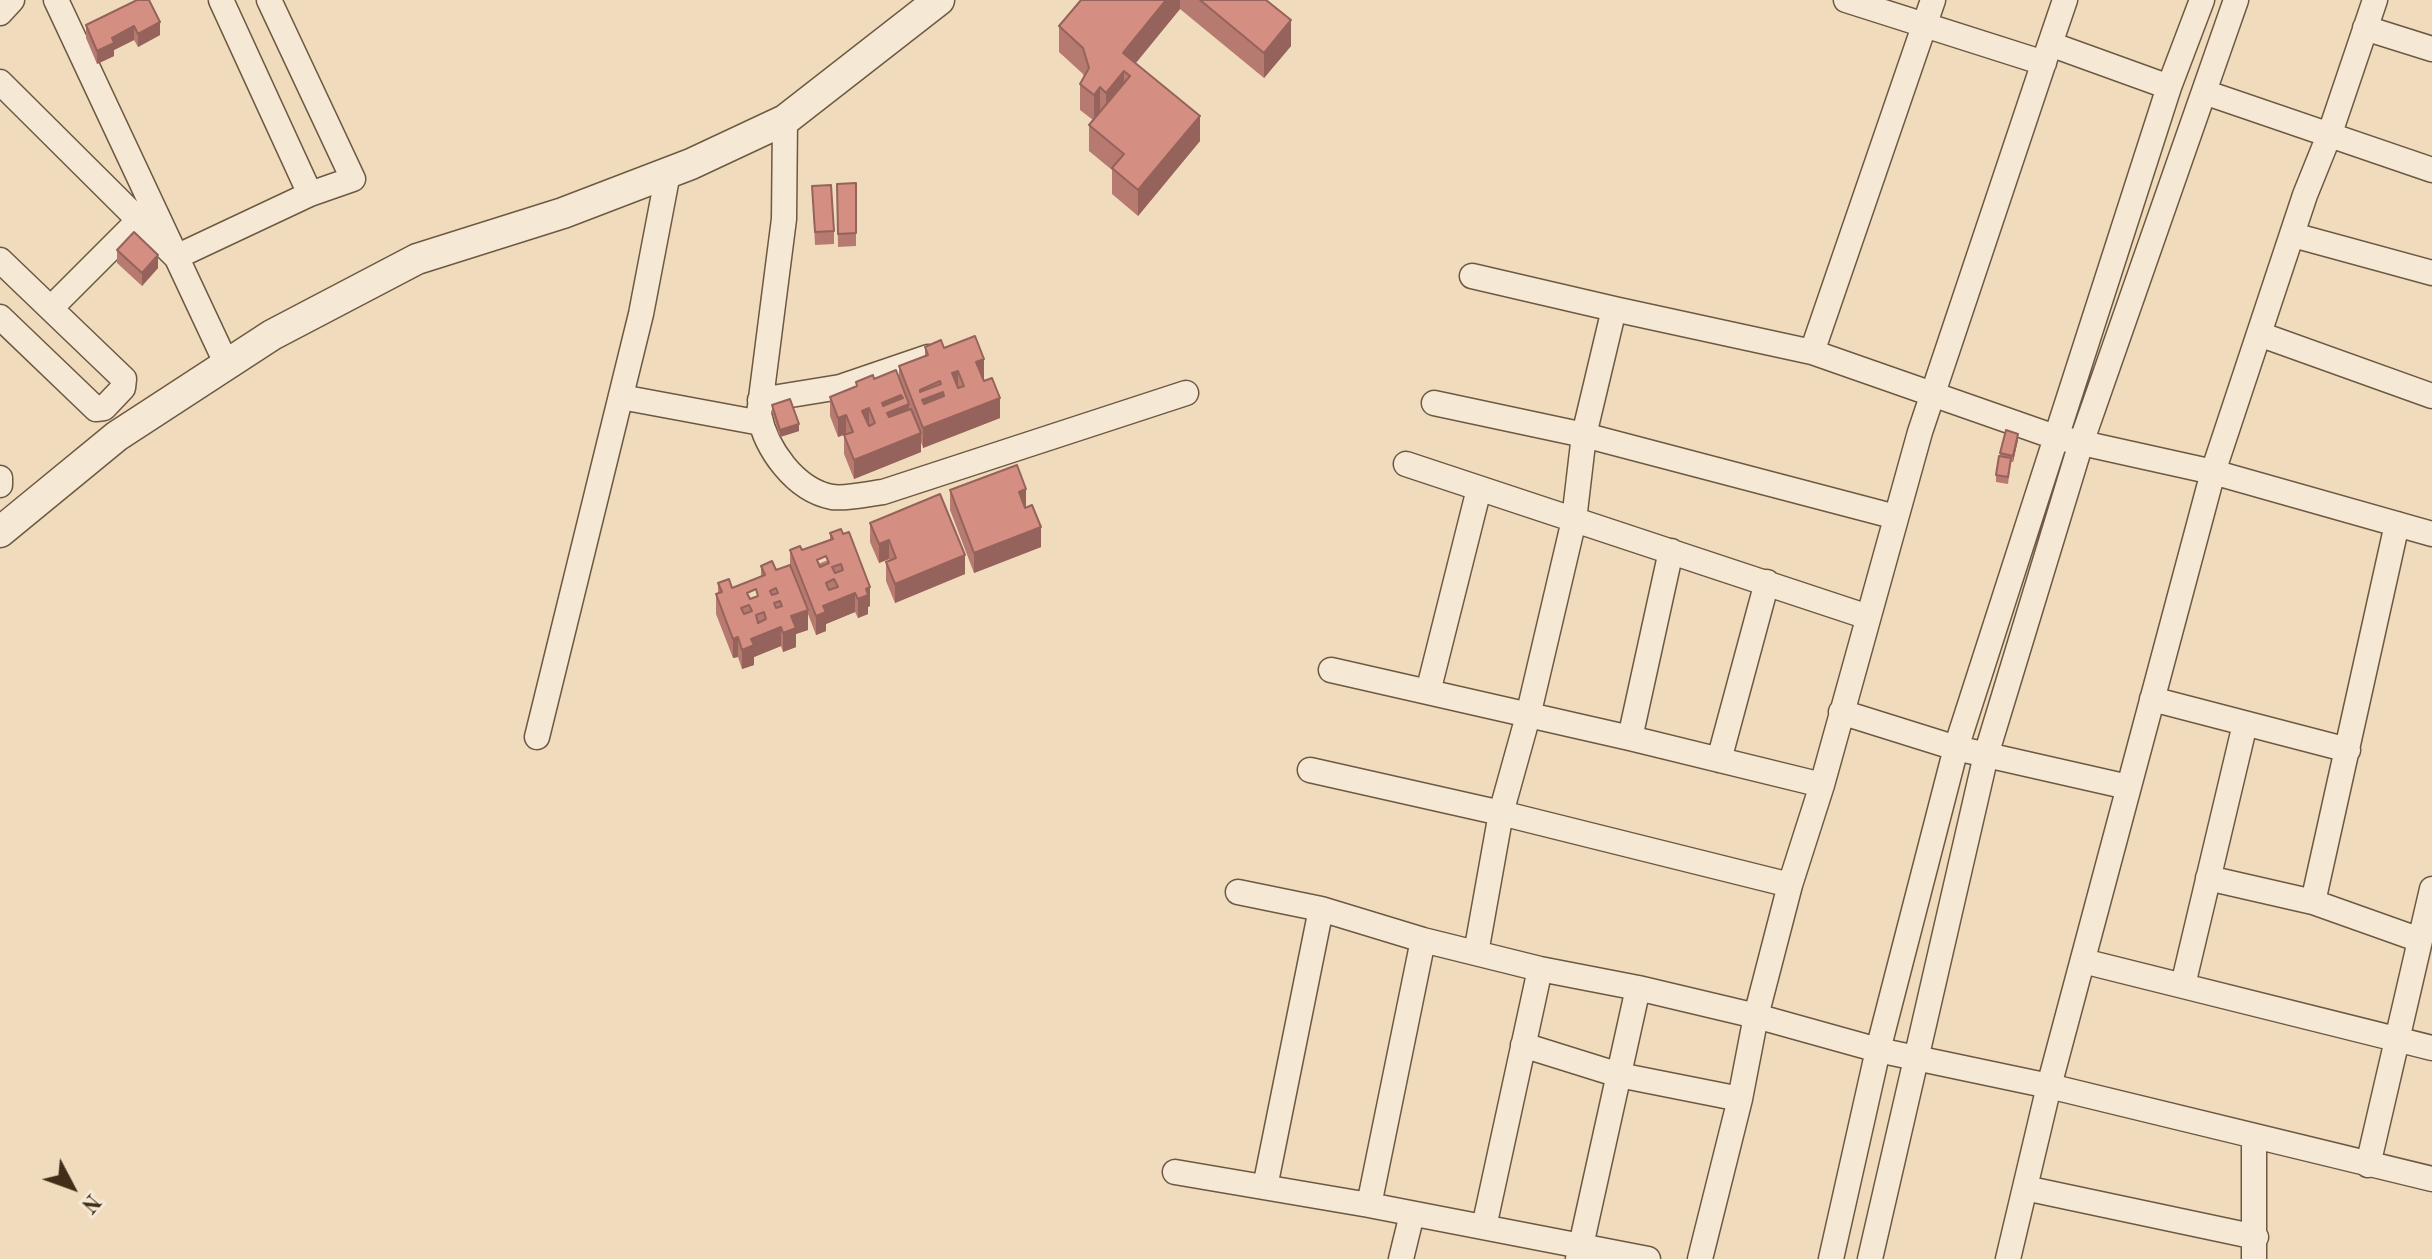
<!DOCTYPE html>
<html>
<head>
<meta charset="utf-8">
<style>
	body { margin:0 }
	#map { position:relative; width:2432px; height:1259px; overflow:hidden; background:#f0dcbd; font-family:"Old Standard TT",serif }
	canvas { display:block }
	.north { position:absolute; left:32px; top:1147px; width:80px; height:80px; -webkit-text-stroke:6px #f5e8d4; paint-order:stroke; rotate:131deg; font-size:22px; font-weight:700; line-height:32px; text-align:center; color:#412d19 }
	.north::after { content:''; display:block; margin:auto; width:28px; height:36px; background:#412d19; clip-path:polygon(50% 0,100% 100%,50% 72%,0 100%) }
</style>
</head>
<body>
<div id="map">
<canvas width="2432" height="1259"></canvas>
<div class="north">N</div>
</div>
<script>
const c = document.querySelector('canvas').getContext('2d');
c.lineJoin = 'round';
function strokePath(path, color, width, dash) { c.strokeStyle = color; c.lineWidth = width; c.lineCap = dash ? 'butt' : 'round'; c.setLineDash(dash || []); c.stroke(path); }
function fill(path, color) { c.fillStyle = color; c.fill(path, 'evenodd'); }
const minor = new Path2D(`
	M56,0L227,365
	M221,0L310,194
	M1846,0L2044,63
	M0,13L12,0
	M2365,28L2432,49
	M2050,44L2065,0
	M0,82L176,257L310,194L353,179L269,0
	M2204,92L2432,170
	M785,120L784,219L759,414C766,449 795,490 832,497C847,499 867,494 883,492L1186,393
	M2293,235L2432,273
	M0,260L124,379L123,388L104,408L96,409L0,317
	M1472,276L1614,309
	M51,308L139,220
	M2259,334L2432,396
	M1812,352L1933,0
	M621,397L761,423
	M760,400L840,387L928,357
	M1434,403L1584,435L1896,517
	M1406,464L1868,617
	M0,478V485
	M1331,670L1630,738L1822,785
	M1428,692L1479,489
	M2152,699L2348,750
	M1841,712L1956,748L2128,787
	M537,737L641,314L668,173
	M1630,738L1671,551
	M1719,760L1767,582
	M1310,770L1501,813L1790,885
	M2208,878L2313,902L2420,940
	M1238,892L1321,909L1423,940L1540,969L1638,988L1756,1016L1878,1050L2049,1086L2432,1179
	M2313,902L2397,524
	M1476,953L1501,813L1528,716L1574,520L1584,435L1614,309L1812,352L2055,437L2213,472L2432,534
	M2083,961L2432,1048
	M2183,985L2245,724
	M1523,1045L1619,1075L1740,1099
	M2368,1165L2432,889
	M1175,1172L1369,1205L1648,1259
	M1265,1187L1321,909
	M2025,1188L2256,1237
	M1369,1205L1423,940
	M1484,1227L1540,969
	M1401,1259L1412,1214
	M1578,1259L1638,988
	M1700,1259L1740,1099L1756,1016L1790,885L1822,785L1920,432L2050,44L2169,87
	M1831,1259L1878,1050L1956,748L2169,87L2202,0
	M1870,1259L1986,755L2081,443L2236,0
	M2008,1259L2049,1086L2213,472L2305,195L2330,133L2375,0
	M2254,1259V1137`);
const tertiary = new Path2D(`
	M0,532L117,436L272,335L417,259L563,213L691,164L785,120L939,0`);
const wall = new Path2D(`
	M137,0L160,35L138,47L134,40L114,50V56L97,64L86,38V25Z
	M1081,0H1266L1291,46L1264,78L1180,9L1135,63L1200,141L1138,216L1112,194V170L1089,151V125L1093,120L1080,110V84L1084,77L1083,74L1059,52V26Z
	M856,183V246L838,247L837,184Z
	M812,186L834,231V244L815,245Z
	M117,250L158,268L142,286L117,263Z
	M925,347L944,348L984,378L983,379L1000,418L923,448L921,442V452L854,479L844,454V435L846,434L838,437L830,416V397L856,386V382L874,379L899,377V366L925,356Z
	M772,405L799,431L780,437L772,412Z
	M2018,440L2013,462H2011L2008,484L1996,482V475L2000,453Z
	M950,490L1026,508L1041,547L974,573L950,510Z
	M870,523L965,574L895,603L886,581V562L890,561L889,559L879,563L870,542Z
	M830,533L870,606L868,607V614L858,618L855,612L826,624V631L816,635L808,614V630L796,634V647L783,652L781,646L754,657V665L742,669L738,657L733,658L716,614V594L718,593V583L732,588L761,576V566L776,570L790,566V550H802L830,539ZM826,556L828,560L818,564L817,560ZM756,589L758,596L750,599L747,593Z`);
const shadedWall = new Path2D(`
	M1166,0H1180V9L1127,74L1124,71V97L1106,119V93L1123,53Z
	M1291,20V46L1264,78V53Z
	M160,22V35L138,47V34Z
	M134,26V40L114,50V56L97,64V51L112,38Z
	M1100,87V113L1094,120V95Z
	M1200,116V141L1138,216V190Z
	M158,255V268L142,286V273Z
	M984,359V378L976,382V362Z
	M958,371V390L952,373Z
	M943,392V412L922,420V400Z
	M901,395V407L909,404V423L887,432L882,403Z
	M1000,398V418L923,448V428Z
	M869,408V427L862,411Z
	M846,415V434L838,437V418Z
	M799,424V431L780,437V430Z
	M921,433V452L854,479V460Z
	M2018,434V440L2013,462V456Z
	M1026,489V508L1019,511V492Z
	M1041,527V547L974,573V553Z
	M889,540V559L879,563V544Z
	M965,555V574L895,603V584Z
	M870,587V606L868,607V614L858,618V599L866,589Z
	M855,593V612L826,624V631L816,635V616L823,606Z
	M808,610V630L796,634V647L783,652V633L791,616Z
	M781,627V646L754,657V665L742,669V650L751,639Z
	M738,637V657L733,658V639Z`);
const building = new Path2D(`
	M137,0H149L160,22L138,34L134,26L112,38L114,43L97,51L86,25Z
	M1081,0H1166L1123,53L1200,116L1138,190L1112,168L1124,154L1089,125L1130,76L1124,71L1106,93L1100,87L1094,95L1080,84L1089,68L1083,48L1059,26Z
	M1200,0H1266L1291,20L1264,53Z
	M856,183V233L838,234L837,184Z
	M831,185L834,231L815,232L812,186Z
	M134,232L158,255L142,273L117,250Z
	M975,336L984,359L976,362L984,381L992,378L1000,398L923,428L899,366L928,355L925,347L941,340L944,348ZM958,371L964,386L958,388L952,373ZM940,381L941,384L920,392V390ZM943,392L944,396L924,404L922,400Z
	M896,370L909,404L887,413L889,417L911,409L921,433L854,460L844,435L853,432L846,415L838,418L830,397L857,386L856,382L873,375L874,379ZM901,395L903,398L883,406L882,403ZM869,408L875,423L869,426L862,411Z
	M790,399L799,424L780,430L772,405Z
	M2006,430L2018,434L2013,456L2000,453Z
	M1999,456L2011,458L2008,477L1996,475Z
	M1017,465L1026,489L1019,492L1025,508L1032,505L1041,527L974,553L950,490Z
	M940,494L965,555L895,584L886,562L896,558L889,540L879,544L870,523Z
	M841,529L843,534L849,532L870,587L866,589L868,595L858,599L855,593L823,606L826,612L816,616L790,550L800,546L802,550L833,539L830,533ZM826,556L829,563L820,567L817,560ZM841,564L843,570L835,573L832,567ZM834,579L838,587L829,590L826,583Z
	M772,561L776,570L790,565L808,610L791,616L796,628L783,633L781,627L751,639L754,645L742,650L738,637L733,639L716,594L722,592L718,583L729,579L732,588L765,575L761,566ZM776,588L778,593L772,595L770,591ZM756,589L758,596L750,599L747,593ZM780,601L782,606L776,608L774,603ZM749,605L752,611L744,614L741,608ZM764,612L766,619L758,623L756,615Z`);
strokePath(minor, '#6d5942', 27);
strokePath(tertiary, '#6d5942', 33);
strokePath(minor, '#f5e8d4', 24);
strokePath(tertiary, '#f5e8d4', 30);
fill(wall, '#b77a70');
fill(shadedWall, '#95635b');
fill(building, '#d58e82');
strokePath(building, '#95635b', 2);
</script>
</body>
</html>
